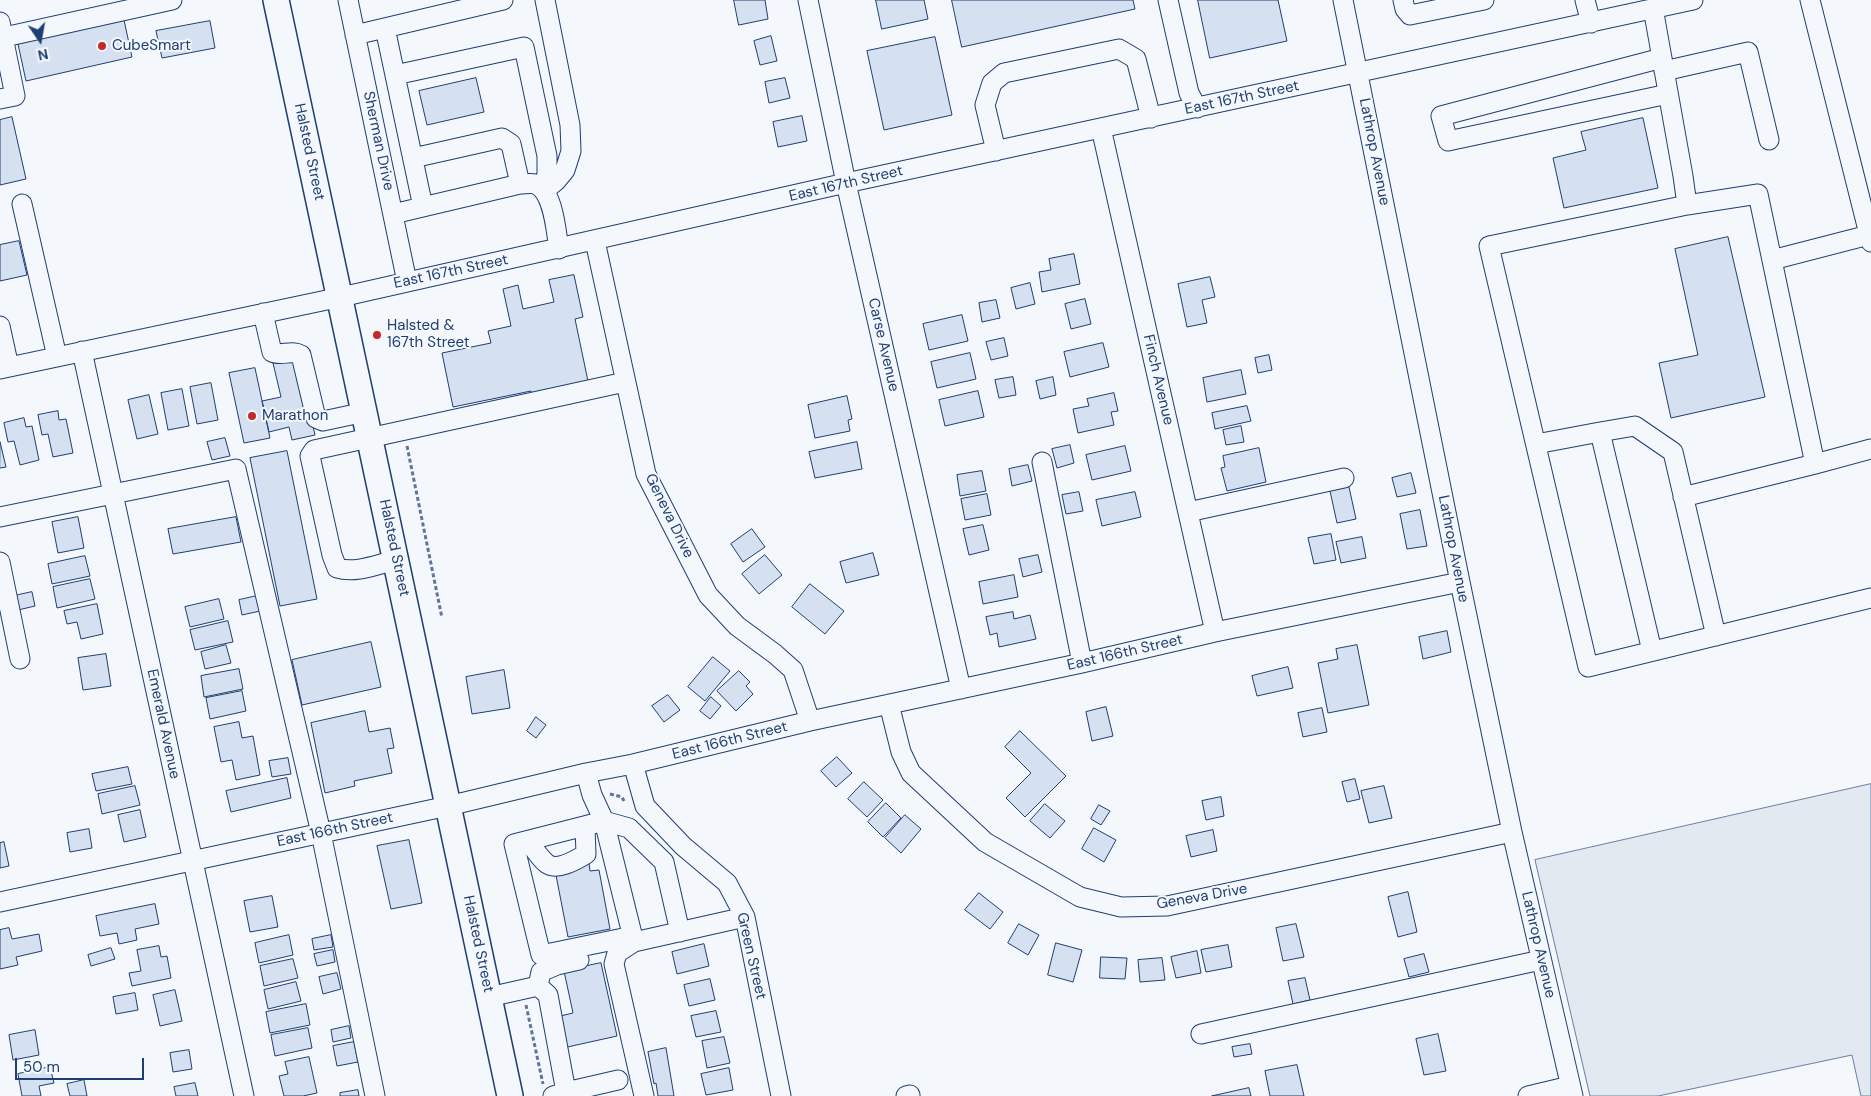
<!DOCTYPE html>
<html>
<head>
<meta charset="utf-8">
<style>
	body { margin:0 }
	#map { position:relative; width:1871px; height:1096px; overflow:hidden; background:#f4f7fb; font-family:"DM Sans",sans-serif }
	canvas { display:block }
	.north { position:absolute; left:15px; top:15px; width:50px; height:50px; -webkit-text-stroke:4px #f4f7fb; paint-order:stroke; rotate:168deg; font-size:14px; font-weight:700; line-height:20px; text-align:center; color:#1d3f73 }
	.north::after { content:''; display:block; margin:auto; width:18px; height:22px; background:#1d3f73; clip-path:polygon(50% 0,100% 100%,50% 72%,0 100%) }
	.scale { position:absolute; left:15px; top:1058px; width:129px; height:22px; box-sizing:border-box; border:2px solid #1d3f73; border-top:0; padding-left:6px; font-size:15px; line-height:18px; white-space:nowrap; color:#1d3f73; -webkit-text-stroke:4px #f4f7fb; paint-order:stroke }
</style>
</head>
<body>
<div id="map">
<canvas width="1871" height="1096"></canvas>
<div class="north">N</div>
<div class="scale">50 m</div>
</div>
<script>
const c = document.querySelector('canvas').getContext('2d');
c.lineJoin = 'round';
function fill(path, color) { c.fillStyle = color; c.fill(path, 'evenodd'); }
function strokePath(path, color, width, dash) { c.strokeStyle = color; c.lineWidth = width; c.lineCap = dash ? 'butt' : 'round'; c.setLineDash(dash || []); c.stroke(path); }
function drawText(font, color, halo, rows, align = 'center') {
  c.font = font + ' "DM Sans",sans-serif'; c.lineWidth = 4; c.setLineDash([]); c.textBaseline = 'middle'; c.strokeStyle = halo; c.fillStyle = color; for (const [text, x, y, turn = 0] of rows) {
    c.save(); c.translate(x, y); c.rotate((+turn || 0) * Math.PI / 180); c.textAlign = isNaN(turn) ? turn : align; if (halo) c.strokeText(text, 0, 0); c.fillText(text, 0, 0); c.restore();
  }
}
const green = new Path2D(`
	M1871,784V1096H1861L1852,1055L1658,1096H1590L1535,860Z`);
const building = new Path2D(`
	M734,0H765L768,19L739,25Z
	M876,0H924L928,19L882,29Z
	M952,0H1133L1135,9L962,47Z
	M1198,0H1278L1287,41L1210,58Z
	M124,20L132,57L26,81L18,44Z
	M210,21L215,48L162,58L156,31Z
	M771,36L777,61L760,65L754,41Z
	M935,37L952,115L884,130L867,51Z
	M476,78L484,112L427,125L419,91Z
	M785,78L790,98L769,103L765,82Z
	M802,116L807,141L778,147L773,122Z
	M12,117L26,179L0,185V120Z
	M1643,118L1658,188L1564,208L1553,158L1586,150L1581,132Z
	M1728,237L1765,397L1671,418L1659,363L1698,355L1675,249Z
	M19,241L27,275L0,281V245Z
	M1074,254L1080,284L1042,292L1039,272L1051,270L1049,259Z
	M574,275L583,317L575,319L589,386L532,398L531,391L453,407L442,353L491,343L488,331L511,326L503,289L518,285L523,309L554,302L549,280Z
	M1210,277L1215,297L1202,300L1207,323L1187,327L1178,284Z
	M1030,283L1035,304L1016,309L1011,288Z
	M1085,299L1091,324L1071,329L1065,304Z
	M996,300L1000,318L982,322L979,303Z
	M962,315L968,341L929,350L923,324Z
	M1004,338L1008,356L991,360L986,342Z
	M1103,343L1109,367L1070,377L1064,352Z
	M970,353L976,379L937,388L931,362Z
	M1269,355L1272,370L1258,373L1255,358Z
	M297,357L315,435L292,440L289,427L269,432L262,401L281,397L273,363Z
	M255,368L270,438L244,443L229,373Z
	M1241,370L1246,394L1207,402L1203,378Z
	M1013,377L1016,395L999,398L995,380Z
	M1053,377L1056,395L1040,399L1036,381Z
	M211,383L218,420L197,424L190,387Z
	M182,389L189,426L168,430L161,393Z
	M978,391L984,417L945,426L939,400Z
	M1114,393L1118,411L1111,412L1114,425L1078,433L1073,409L1089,406L1087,399Z
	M149,395L158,434L137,439L128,400Z
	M847,396L852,419L848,420L850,431L815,438L808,405Z
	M1247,406L1251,421L1215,429L1212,413Z
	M58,411L59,420L66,419L73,453L53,457L48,434L42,435L38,415Z
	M24,418L26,427L32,426L39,460L20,465L14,441L8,442L4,423Z
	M1241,426L1244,442L1226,445L1223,430Z
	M225,438L230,456L212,460L207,442Z
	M0,442L6,467L0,468Z
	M857,442L862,469L815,478L809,452Z
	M1070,445L1074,463L1057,468L1052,449Z
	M1125,446L1131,471L1092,480L1086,455Z
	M1259,448L1266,482L1227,491L1221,468L1225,467L1223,456Z
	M287,451L317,599L280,606L250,458Z
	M1028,465L1032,481L1012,486L1009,469Z
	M982,471L986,491L960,496L957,475Z
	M1411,473L1416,493L1397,497L1392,478Z
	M1349,487L1356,519L1337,523L1330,491Z
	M1079,492L1083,511L1066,514L1062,495Z
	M1135,492L1141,517L1102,526L1096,500Z
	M987,494L991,515L965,520L961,499Z
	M1420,510L1427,546L1407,549L1400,514Z
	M78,517L84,548L58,553L52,522Z
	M236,517L241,542L173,554L168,529Z
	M983,525L989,550L969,555L963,529Z
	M752,529L765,547L743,562L731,544Z
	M1331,534L1336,560L1314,564L1308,538Z
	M1362,537L1366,558L1341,563L1336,542Z
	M873,553L879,575L846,583L840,562Z
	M765,555L782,575L759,594L742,574Z
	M1038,555L1042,572L1023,577L1019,559Z
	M85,556L90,576L52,584L48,564Z
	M1014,575L1018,597L983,604L979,582Z
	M90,579L95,599L57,608L53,587Z
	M810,584L844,611L825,634L792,607Z
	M32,592L35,606L18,610L14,596Z
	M257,596L260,611L242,615L239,600Z
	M219,599L224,619L190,627L185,607Z
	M97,604L103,634L81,639L77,622L67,624L64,611Z
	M1013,612L1014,619L1030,615L1036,639L999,647L997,633L990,635L986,617Z
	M228,621L233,642L195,650L190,630Z
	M1447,631L1451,652L1423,659L1419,637Z
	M371,642L381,687L302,705L292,660Z
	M226,645L231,663L205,669L201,652Z
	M1357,645L1369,705L1328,713L1318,663L1338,659L1336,649Z
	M106,654L111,686L83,690L78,658Z
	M713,657L730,671L705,701L688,687Z
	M1288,667L1293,688L1257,696L1252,676Z
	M239,669L243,689L204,697L201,676Z
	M504,670L510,708L472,714L466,677Z
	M739,671L750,682L746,686L753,694L736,711L717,691Z
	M242,691L246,711L210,719L206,698Z
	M668,695L680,710L664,722L652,706Z
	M711,697L721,706L710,719L700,711Z
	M1106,707L1113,736L1092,741L1086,712Z
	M1322,708L1327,732L1303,737L1298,713Z
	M365,711L369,732L390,728L394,748L387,749L392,773L354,781L355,786L325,793L311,723Z
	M536,717L546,725L536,738L527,731Z
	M239,722L242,738L253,736L260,775L236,780L232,760L221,762L214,727Z
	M1020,731L1066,776L1025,817L1006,798L1031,773L1005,747Z
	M837,757L852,773L836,787L821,771Z
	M288,758L291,774L272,777L269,761Z
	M128,767L132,784L96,791L92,774Z
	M287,778L291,798L231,812L226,791Z
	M1355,779L1360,799L1347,802L1342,782Z
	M864,782L883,800L867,817L848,799Z
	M135,786L140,805L102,814L98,794Z
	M1384,786L1392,818L1369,823L1361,791Z
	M1221,797L1224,816L1206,820L1202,801Z
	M886,803L901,818L883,837L868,822Z
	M1045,804L1065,821L1050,838L1030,821Z
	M1099,805L1110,811L1101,825L1091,819Z
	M140,810L146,837L124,842L118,815Z
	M905,815L921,829L901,853L885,838Z
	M1094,828L1116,840L1104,862L1082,849Z
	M89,829L92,848L70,852L67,833Z
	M1213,830L1217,851L1191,857L1186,836Z
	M409,840L422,903L391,909L377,846Z
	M4,842L9,866L0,868V843Z
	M589,863L590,871L599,870L610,929L568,937L555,870Z
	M1408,892L1417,932L1398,937L1388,897Z
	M979,893L1003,912L990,929L965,910Z
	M272,896L278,927L250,932L244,901Z
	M155,904L159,924L135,929L137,940L119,944L117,933L100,936L96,916Z
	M1019,924L1039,935L1028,955L1008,943Z
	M1296,924L1304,957L1283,961L1276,928Z
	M9,928L12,939L39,934L42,951L16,957L18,965L0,969V930Z
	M289,935L293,955L259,963L255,943Z
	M331,935L333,947L314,950L312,939Z
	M1056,943L1082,950L1073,982L1048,975Z
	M704,944L709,966L677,974L672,952Z
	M1228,945L1232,967L1206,972L1201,950Z
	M159,946L161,957L167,956L171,978L132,986L129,973L141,971L137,950Z
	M111,948L115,959L91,966L88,955Z
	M333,950L335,962L317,966L314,954Z
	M1197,951L1201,973L1176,978L1171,957Z
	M1424,954L1429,972L1409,977L1404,959Z
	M1101,957L1127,958L1125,979L1100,978Z
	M1162,958L1165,980L1140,982L1138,960Z
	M293,959L298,978L264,986L260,966Z
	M601,963L617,1036L563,1048L556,1017L573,1013L564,971Z
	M337,973L341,989L323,994L319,977Z
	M1305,978L1310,1000L1293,1004L1288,981Z
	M710,979L715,1000L689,1006L684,985Z
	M296,982L301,1001L268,1009L264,990Z
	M175,990L182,1021L160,1026L153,995Z
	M135,993L138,1010L116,1014L113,997Z
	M306,1004L310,1025L270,1033L266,1012Z
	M716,1011L721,1032L696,1037L691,1016Z
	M349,1026L351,1038L333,1042L331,1030Z
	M308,1028L312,1048L275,1056L271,1035Z
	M35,1030L39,1055L13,1060L9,1035Z
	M1438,1034L1446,1071L1424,1075L1416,1039Z
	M724,1037L730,1063L707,1068L702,1041Z
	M354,1042L358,1062L337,1066L333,1046Z
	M1250,1044L1252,1054L1234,1057L1232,1047Z
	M666,1048L674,1096H658L656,1083L654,1084L648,1052Z
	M189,1050L192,1069L173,1072L170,1053Z
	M309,1057L317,1093L303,1096H284L279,1076L288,1074L285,1062Z
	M1297,1065L1304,1096H1270L1265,1071Z
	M50,1067L54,1083L39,1086L41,1096H22L18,1074Z
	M729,1068L733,1090L706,1095L701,1074Z
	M84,1080L87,1096H70L67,1084Z
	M195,1083L198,1096H176L174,1087Z
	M1249,1088L1251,1096H1212Z
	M358,1090L359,1096H340V1093Z`);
const path = new Path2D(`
	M407,446L442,618
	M610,794L622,797L624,801
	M526,1005L543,1084`);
const minor = new Path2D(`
	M348,0L407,282
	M808,0L846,183L961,689
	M1168,0L1189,93L1197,108
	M1343,0L1460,582L1512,832L1573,1096
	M1403,0L1405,9L1410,15L1484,0
	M1585,0L1591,23
	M1810,0L1871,242
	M1653,8L1683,176L1687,205L1489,246L1588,667L1871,598
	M0,22L15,96L0,99
	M385,28L423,207
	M355,35L503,0
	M0,38L172,0
	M1662,58L1441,116L1448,141L1668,94
	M1664,71L1748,52L1769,140
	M395,75L524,47L547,156V173L544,191
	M1101,128L1215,632
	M996,151L985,105L992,83L1004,73L1119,49L1136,59L1151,118
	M413,158L502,138L511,144L520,184
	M544,191L556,181L565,170L571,151L570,125L545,0
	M22,204L57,357
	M1687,205L1758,194L1815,464L1871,449
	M393,214L520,184C525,184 531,183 535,184C554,191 556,232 559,249
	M595,241L646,474L708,595L737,626L775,654L793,670L810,721
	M1772,260L1869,235
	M263,313L272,352C281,357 291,349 301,355L316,418L323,421L365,412
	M0,326L9,367
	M82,351L244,1096
	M0,369L341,297L846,183L1693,0
	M1600,432L1635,426L1673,452L1716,636
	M1536,444L1600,432L1652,651
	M1042,462L1082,663
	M1683,497L1815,464
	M1188,512L1344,478
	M0,517L236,469L321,833L375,1096
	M396,560C378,564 356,574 337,568L332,555L310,456L314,450L625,382
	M0,562L20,659
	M889,704L901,752L911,773L985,842L1080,897L1121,907L1167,906L1512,832
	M633,764L645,806L683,846L727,883L745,917L781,1096
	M586,773L592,795L604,821L634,942L745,917
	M528,841C534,848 539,857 546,863C556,872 576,860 586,854L585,827
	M0,902L448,806L586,773L633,764L810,721L1082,663L1215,632L1460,582
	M633,936L541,955L514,844L604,821L629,828L664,862L680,932
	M634,942L617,953L614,964L644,1096
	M538,986L541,972L557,965L579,960
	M489,997L538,986L548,995L566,1092L553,1096
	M1201,1034L1541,960
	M566,1092L618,1080
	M906,1096L910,1095
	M1528,1096L1570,1086`);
const major = new Path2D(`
	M276,0L510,1096`);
const markers = [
	[102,46,5,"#c62828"],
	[377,335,5,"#c62828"],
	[252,416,5,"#c62828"]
];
const poiNames = [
	["CubeSmart",112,46],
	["Halsted &",387,326],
	["167th Street",387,343],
	["Marathon",262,416]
];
const streetNames = [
	["East 167th Street",1242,98,-12],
	["Sherman Drive",378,141,78],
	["Halsted Street",309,152,78],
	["Lathrop Avenue",1374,152,79],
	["East 167th Street",846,184,-13],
	["East 167th Street",451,272,-12],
	["Carse Avenue",883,345,77],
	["Finch Avenue",1158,380,77],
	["Geneva Drive",669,516,64],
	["Halsted Street",394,548,78],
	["Lathrop Avenue",1453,549,79],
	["East 166th Street",1125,653,-13],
	["Emerald Avenue",163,724,78],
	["East 166th Street",730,741,-14],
	["East 166th Street",335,830,-12],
	["Geneva Drive",1202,897,-10],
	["Halsted Street",478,944,78],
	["Lathrop Avenue",1538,945,77],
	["Green Street",751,956,77]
];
fill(green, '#e3e9f0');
strokePath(green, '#687fa3', 1);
fill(building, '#d5e0f0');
strokePath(building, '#1d3f73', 1);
strokePath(minor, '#1d3f73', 21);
strokePath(major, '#1d3f73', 28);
strokePath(path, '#5e769c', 3, [4, 2.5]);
strokePath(minor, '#f4f7fb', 19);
strokePath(major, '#f4f7fb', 25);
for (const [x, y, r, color] of markers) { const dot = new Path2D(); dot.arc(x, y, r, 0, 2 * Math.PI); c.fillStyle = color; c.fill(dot); strokePath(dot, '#f4f7fb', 2); }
drawText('15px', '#1d3f73', '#f4f7fb', poiNames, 'left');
drawText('15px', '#1d3f73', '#f4f7fb', streetNames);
</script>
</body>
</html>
